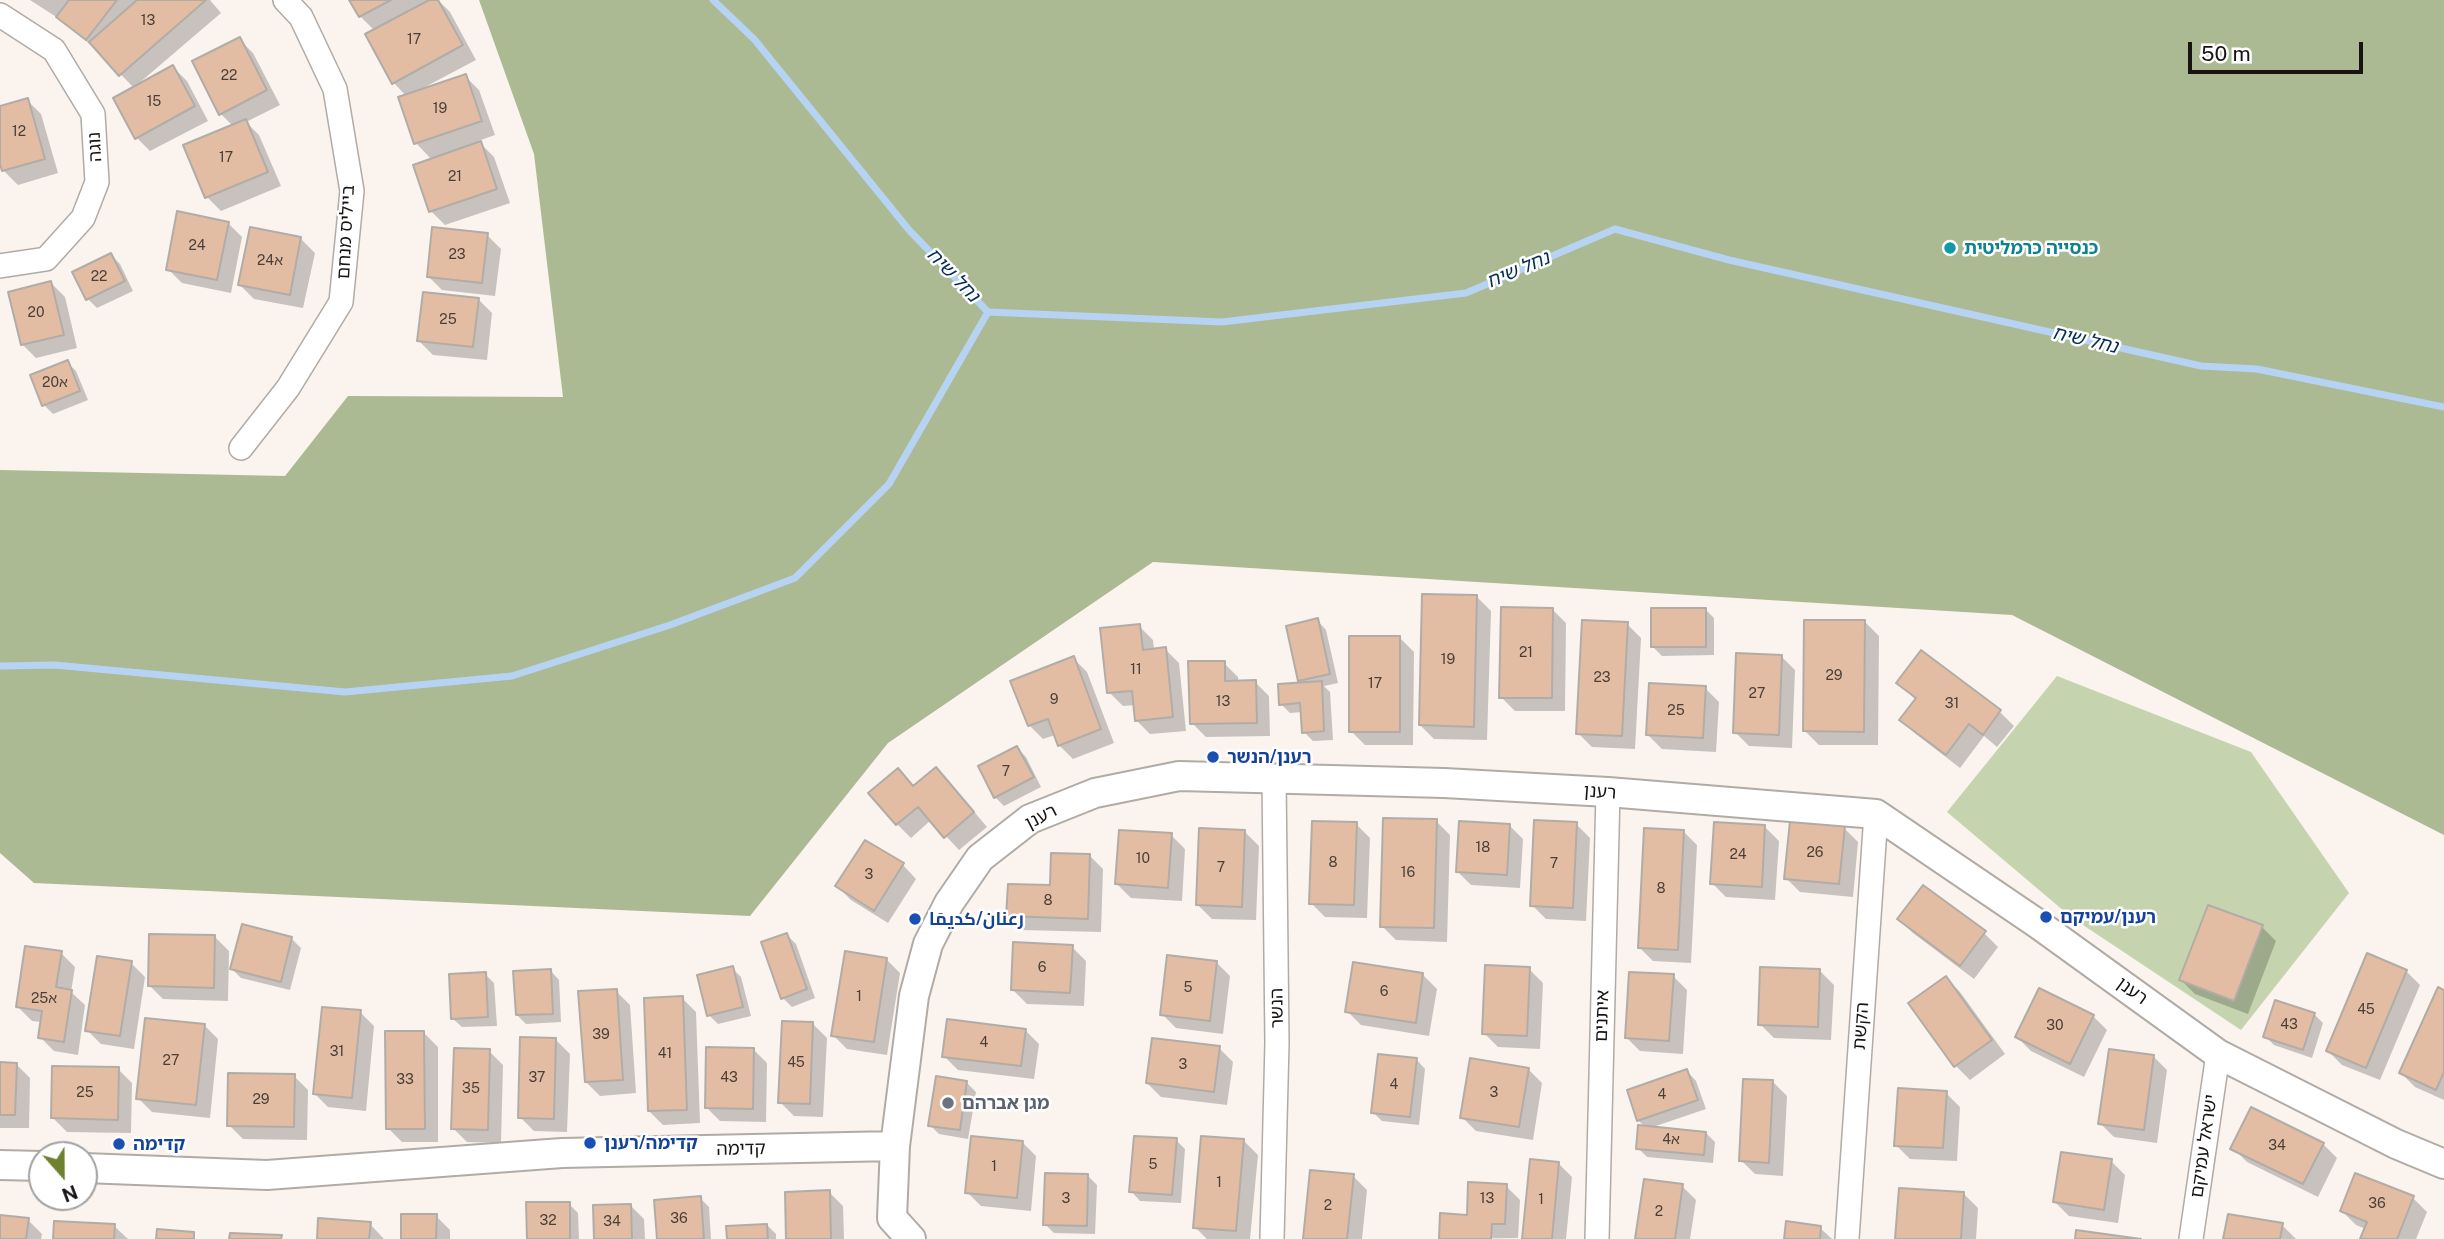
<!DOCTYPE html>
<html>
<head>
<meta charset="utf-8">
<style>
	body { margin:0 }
	#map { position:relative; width:2444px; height:1239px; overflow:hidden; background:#faf3ee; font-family:"Public Sans",sans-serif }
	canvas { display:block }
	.north { position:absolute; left:28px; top:1141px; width:70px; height:70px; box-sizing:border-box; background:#fff; border:2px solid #a2a1a1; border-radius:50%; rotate:159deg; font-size:19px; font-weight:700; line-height:28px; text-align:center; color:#171413 }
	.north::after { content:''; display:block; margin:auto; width:24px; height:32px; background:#6f802f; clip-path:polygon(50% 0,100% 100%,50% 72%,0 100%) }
	.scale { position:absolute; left:2188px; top:42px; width:175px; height:32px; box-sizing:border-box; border:4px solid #171413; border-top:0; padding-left:9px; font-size:21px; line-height:24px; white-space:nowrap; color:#171413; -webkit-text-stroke:5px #fff; paint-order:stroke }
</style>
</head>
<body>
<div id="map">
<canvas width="2444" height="1239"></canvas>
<div class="north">N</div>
<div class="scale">50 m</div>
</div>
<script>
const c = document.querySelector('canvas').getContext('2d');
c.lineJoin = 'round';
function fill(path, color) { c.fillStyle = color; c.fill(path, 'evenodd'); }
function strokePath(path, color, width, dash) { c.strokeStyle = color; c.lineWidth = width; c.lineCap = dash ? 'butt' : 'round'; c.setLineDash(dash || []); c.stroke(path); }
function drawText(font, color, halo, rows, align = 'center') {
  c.font = font + ' "Public Sans",Cairo,"Noto Sans Hebrew",sans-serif'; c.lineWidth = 5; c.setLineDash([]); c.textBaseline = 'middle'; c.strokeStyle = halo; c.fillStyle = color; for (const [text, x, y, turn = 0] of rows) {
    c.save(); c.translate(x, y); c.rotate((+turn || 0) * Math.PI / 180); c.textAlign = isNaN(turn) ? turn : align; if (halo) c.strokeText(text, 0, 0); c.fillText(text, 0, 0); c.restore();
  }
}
const green = new Path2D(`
	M2057,676L2251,752L2349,893L2241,1030L2071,917L1947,812Z`);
const forest = new Path2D(`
	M479,0H2444V835L2012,615L1153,562L888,743L750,916L34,883L0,853V470L285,476L348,396L563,397L534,154Z`);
const shadow = new Path2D(`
	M30,0H210L221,13L138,84L173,67L187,81L208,121L150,151L137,138L134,88L100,53L61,20Z
	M351,0H438L450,12L476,60L425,87L426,89L465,76L479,90L495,135L478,141L494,157L510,203L445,225L431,211L432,160L416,143L406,96L394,83L375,31L360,16Z
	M239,39L253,53L280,105L246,122L259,135L281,186L221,211L207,197L233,126L221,114Z
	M27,100L41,114L58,173L18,185L4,171L0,158V108Z
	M228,223L242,237L231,293L182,283L168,269Z
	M487,235L501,249L495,296L442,290L428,276Z
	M301,239L315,253L303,308L254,299L240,285Z
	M111,255L120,264L133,291L97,308L88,299L75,273Z
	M51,283L65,297L77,348L36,358L22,344Z
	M478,299L492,313L487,360L433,355L419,341Z
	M67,362L76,371L88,400L53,414L44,405Z
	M1477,597L1491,611L1487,740L1434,739L1420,725Z
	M1552,609L1566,623L1565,711H1515L1501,697Z
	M1705,609L1714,618V655L1662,656L1653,647Z
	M1317,620L1326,630L1338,683L1324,686L1330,692L1333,740L1313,741L1304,732L1302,712L1290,713L1281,704L1304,684L1300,680Z
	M1865,622L1879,636L1878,745H1819L1805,731Z
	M1627,624L1641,638L1635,749L1592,747L1578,733Z
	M1139,626L1153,640L1154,650L1165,649L1179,663L1186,731L1150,734L1136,720L1135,705L1123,706L1109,692Z
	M1400,638L1414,652L1413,745H1365L1351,731Z
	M1921,652L2000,712L2014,726L1997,747L1984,736L1960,768L1916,734L1902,720L1916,700L1898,683Z
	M1781,656L1795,670L1792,748L1749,746L1735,732Z
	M1073,658L1087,672L1114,743L1073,759L1059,745L1055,735L1043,739L1029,725Z
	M1224,663L1238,677V682H1255L1269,696L1270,736L1206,737L1192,723Z
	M1705,688L1719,702L1716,752L1662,749L1648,735Z
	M1017,748L1026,757L1041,787L1004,806L995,797Z
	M950,783L987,827L959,850L931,820L911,838L897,824L914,788Z
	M1436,821L1450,835L1447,942L1396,940L1382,926Z
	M1356,824L1370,838L1367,918L1325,917L1311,903Z
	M1576,824L1590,838L1586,921L1546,919L1532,905Z
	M1509,825L1523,839L1520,888L1471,885L1457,871Z
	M1765,827L1779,841L1775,900L1726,897L1712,883Z
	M1844,828L1858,842L1853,897L1800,892L1786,878Z
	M1683,831L1697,845L1691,963L1653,961L1639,947Z
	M1245,832L1259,846L1256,920L1212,919L1198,905Z
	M1171,835L1185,849L1182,901L1131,898L1117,884Z
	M1089,855L1103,869L1101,932L1022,930L1008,916L1052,887Z
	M903,865L916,879L888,923L851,900L837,886Z
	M1899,919L1984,933L1998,947L1974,979L1913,933Z
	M243,926L292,939L301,948L290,990L241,978L232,969Z
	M2262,927L2276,941L2248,1014L2195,994L2181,980Z
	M787,935L796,944L815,998L792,1007L783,998Z
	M215,937L229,951L228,1001L163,999L149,985Z
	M1072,947L1086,961L1084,1006L1027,1004L1013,990Z
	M61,953L75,967L71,992L85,1005L78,1055L54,1051L40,1037L42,1022L32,1021L18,1007Z
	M886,959L900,973L887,1055L847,1049L833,1035Z
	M1216,962L1230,976L1223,1034L1176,1028L1162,1014Z
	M131,963L145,977L134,1049L101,1044L87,1030Z
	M732,968L741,977L751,1016L718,1024L709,1015Z
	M1529,969L1543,983L1540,1049L1498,1047L1484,1033Z
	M550,970L559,980L561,1022L526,1024L517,1015Z
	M1820,971L1834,985L1831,1040L1774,1038L1760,1024Z
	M2406,971L2420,985L2380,1080L2342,1065L2328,1051Z
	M485,974L494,983L497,1026L462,1027L452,1018Z
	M1423,975L1437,989L1429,1036L1361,1025L1347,1011Z
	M1673,976L1687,990L1683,1054L1640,1051L1626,1037Z
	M1946,978L1960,992L2005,1054L1970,1080L1956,1066Z
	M616,991L630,1005L636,1093L600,1096L586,1082Z
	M2444,991V1100L2415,1087L2401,1073Z
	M682,998L696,1012L700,1123L663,1125L649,1111Z
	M360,1012L374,1026L366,1111L328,1107L314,1093Z
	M2314,1014L2323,1023L2312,1058L2274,1045L2265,1036Z
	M2093,1016L2107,1030L2084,1077L2031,1051L2017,1037Z
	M813,1024L827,1038L823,1117L794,1116L780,1102Z
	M204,1025L218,1039L210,1118L152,1112L138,1098Z
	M1025,1030L1039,1044L1034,1079L958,1070L944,1056Z
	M424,1033L438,1047V1142H402L388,1128Z
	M556,1040L570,1054L567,1132L534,1131L520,1117Z
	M1219,1048L1233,1062L1227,1105L1161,1097L1147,1083Z
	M753,1049L767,1063L766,1122L720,1121L706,1107Z
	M489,1051L503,1065L501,1143L467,1142L453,1128Z
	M2153,1056L2167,1070L2157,1143L2114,1137L2100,1123Z
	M1416,1059L1425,1069L1419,1125L1382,1121L1373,1112Z
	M0,1064H16L30,1078L29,1128H0Z
	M118,1069L132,1083L131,1133L67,1132L53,1118Z
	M1528,1069L1542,1083L1533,1140L1476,1131L1462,1117Z
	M1687,1071L1696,1081L1706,1109L1650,1128L1706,1133L1715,1142L1713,1163L1647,1157L1638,1148L1646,1128L1638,1120Z
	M294,1076L308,1090L307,1140L243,1139L229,1125Z
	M1773,1082L1787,1096L1783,1176L1755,1174L1741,1160Z
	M967,1083L976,1092L968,1139L939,1134L930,1125Z
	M1946,1093L1960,1107L1957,1161L1910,1159L1896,1145Z
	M1176,1140L1185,1149L1181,1203L1140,1201L1131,1191Z
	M1244,1141L1258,1155L1250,1239H1207L1195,1227Z
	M1022,1142L1036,1156L1031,1211L981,1206L967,1192Z
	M2323,1144L2337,1158L2318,1197L2247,1162L2233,1148Z
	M2111,1161L2125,1175L2118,1223L2069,1216L2055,1202Z
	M1558,1163L1572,1177L1566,1239H1524Z
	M1088,1176L1097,1185L1095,1234L1054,1233L1045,1224Z
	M1353,1176L1367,1190L1362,1239H1305Z
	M1506,1186L1520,1200L1518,1238L1440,1239Z
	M1682,1186L1696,1200L1690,1239H1637Z
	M829,1192L843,1206L844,1239H788Z
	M1964,1194L1978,1208L1976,1239H1897Z
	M700,1198L709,1207L711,1239H659Z
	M2413,1198L2427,1212L2416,1239H2362L2366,1229L2356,1225L2342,1211Z
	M569,1204L578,1213L579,1239H528Z
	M630,1205L644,1219L645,1239H595Z
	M0,1216L28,1220L42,1234L41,1239H0Z
	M436,1216L450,1230V1239H402Z
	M370,1224L384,1239H318Z
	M767,1225L776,1234V1239H728Z
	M2282,1225L2296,1239H2225Z
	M114,1226L128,1239H54Z
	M1820,1228L1832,1239H1786Z`);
const stream = new Path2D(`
	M713,0L754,39L909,230L988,312L1222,322L1466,293L1615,229L1729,260L2201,366L2257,369L2444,407
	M0,666L55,665L345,692L512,676L670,625L795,578L889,484L988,312`);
const building = new Path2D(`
	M69,0H117L86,40L56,17Z
	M137,0H206L119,76L89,42Z
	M349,0H391L359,17Z
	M429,0H438L463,45L392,84L365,34Z
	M240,37L267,90L219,115L192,61Z
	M173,65L195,106L135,139L113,98Z
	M466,74L482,121L414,144L398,97Z
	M28,98L45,159L2,171L0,164V106Z
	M246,119L268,172L205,198L183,145Z
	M481,141L497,189L429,212L413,165Z
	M177,211L229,222L217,280L166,270Z
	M250,227L301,237L290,295L238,285Z
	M432,227L488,233L482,283L427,277Z
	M111,253L125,281L86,300L72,272Z
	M51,281L64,335L21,345L8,292Z
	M423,292L479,298L473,347L417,341Z
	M68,360L80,391L42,406L30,375Z
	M1422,594L1477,595L1474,727L1419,725Z
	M1501,607L1553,608L1552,698H1499Z
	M1651,608H1706V647H1651Z
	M1318,618L1330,674L1298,681L1286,626Z
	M1582,620L1628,622L1622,736L1576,734Z
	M1804,620H1865L1864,732L1803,731Z
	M1140,624L1143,650L1166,647L1173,717L1135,721L1132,691L1107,693L1100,628Z
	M1349,636H1400V732H1349Z
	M1921,650L2001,710L1983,735L1969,724L1946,755L1899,720L1916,698L1896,683Z
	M1736,653L1782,655L1779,735L1733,733Z
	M1074,656L1101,729L1058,746L1048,719L1028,726L1010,681Z
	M1188,661H1225V681L1256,680L1257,723L1190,724Z
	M1322,681L1324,731L1302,733L1300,703L1279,705L1278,684Z
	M1649,683L1706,686L1703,738L1646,735Z
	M1017,746L1034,777L994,798L978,766Z
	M936,767L974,812L944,838L918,807L896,825L868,793L898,768L913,786Z
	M1383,818L1437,819L1434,928L1380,927Z
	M1534,820L1577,822L1573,908L1530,906Z
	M1312,821L1357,822L1354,905L1309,904Z
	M1459,821L1510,824L1507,875L1456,872Z
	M1790,821L1845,826L1839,884L1784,879Z
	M1714,822L1765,825L1762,887L1710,884Z
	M1199,828L1245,830L1242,907L1196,905Z
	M1644,828L1684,830L1678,950L1638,948Z
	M1119,830L1172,833L1168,888L1115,884Z
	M865,840L904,863L874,911L835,886Z
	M1051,853L1090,854L1088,919L1006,916L1008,884L1050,885Z
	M1923,885L1986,931L1960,966L1897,919Z
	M2208,905L2263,925L2234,1001L2179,980Z
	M242,924L292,937L281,982L230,969Z
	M787,933L807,989L781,999L761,942Z
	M149,934L215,935L214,988L148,986Z
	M1013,942L1073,945L1070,993L1011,990Z
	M25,946L62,951L56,987L72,990L64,1042L38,1038L42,1011L16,1007Z
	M845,951L887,958L874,1042L831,1036Z
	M2367,953L2407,970L2366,1068L2326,1051Z
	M1167,955L1217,961L1210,1021L1160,1015Z
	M97,956L132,961L120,1036L85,1031Z
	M1353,962L1423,973L1416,1023L1345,1012Z
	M1485,965L1530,967L1527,1036L1482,1034Z
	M733,966L743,1007L707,1016L697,975Z
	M1760,967L1820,969L1818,1027L1758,1025Z
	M551,969L553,1014L516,1015L513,971Z
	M486,972L488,1017L451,1019L449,974Z
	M1629,972L1674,974L1669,1041L1625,1038Z
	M1946,976L1992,1040L1954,1067L1908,1003Z
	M2438,987L2444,990V1072L2436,1090L2399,1073Z
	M2039,988L2094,1015L2070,1064L2015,1037Z
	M617,989L623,1080L585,1082L578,991Z
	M683,996L687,1110L648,1111L644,998Z
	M2275,1000L2315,1013L2303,1050L2263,1037Z
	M322,1007L361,1010L352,1098L313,1094Z
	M145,1018L205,1024L196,1105L136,1099Z
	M947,1019L1026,1029L1021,1066L942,1057Z
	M782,1021L813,1022L810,1104L778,1103Z
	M385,1031H424L425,1129H386Z
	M520,1037L556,1038L554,1119L518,1118Z
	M1152,1038L1220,1046L1214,1092L1146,1083Z
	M706,1047L754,1048L753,1109L705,1108Z
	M454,1048L490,1049L488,1130L451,1129Z
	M2109,1049L2154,1055L2144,1130L2098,1124Z
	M1378,1054L1417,1058L1410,1117L1371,1113Z
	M1470,1058L1529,1068L1519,1127L1460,1118Z
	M0,1062L17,1063L15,1115H0Z
	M52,1066L119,1067L118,1120L51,1118Z
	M1687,1069L1698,1100L1637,1121L1627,1090Z
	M228,1073L295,1074L294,1127L227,1126Z
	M936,1076L967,1081L960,1130L928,1126Z
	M1743,1079L1773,1080L1769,1163L1739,1161Z
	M1898,1088L1947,1091L1943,1148L1894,1146Z
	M2251,1107L2324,1143L2303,1184L2230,1149Z
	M1638,1125L1706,1132L1704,1155L1636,1149Z
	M971,1136L1023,1141L1017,1198L965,1193Z
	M1134,1136L1177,1138L1172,1195L1129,1192Z
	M1201,1136L1244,1139L1236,1231L1193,1228Z
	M2061,1152L2112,1159L2104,1210L2053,1202Z
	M1530,1159L1559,1162L1552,1239H1522Z
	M1310,1170L1354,1174L1347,1239H1303Z
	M1045,1173L1088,1174L1087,1226L1043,1225Z
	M2355,1173L2414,1196L2397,1239H2360L2367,1222L2340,1211Z
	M1644,1179L1683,1184L1675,1239H1635Z
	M1468,1182L1507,1184L1505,1224H1492L1491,1239H1439L1440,1213L1467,1215Z
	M1899,1188L1964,1192L1961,1239H1895Z
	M830,1190L831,1239H786L785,1192Z
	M701,1196L704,1239H657L654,1200Z
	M526,1202H570V1239H527Z
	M631,1204L632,1239H594L593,1205Z
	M401,1214H437L436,1239H401Z
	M2228,1214L2283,1223L2280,1239H2223Z
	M0,1215L29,1218L26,1239H0Z
	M318,1218L371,1222L369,1239H317Z
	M54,1221L115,1224L114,1239H53Z
	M1786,1221L1821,1226L1820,1239H1784Z
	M767,1224L768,1239H727L726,1226Z
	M157,1229L194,1232V1239H156Z
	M2076,1230L2141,1239H2075Z
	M230,1233L282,1235L281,1239H229Z`);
const minor = new Path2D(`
	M0,15L54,50L93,114L97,182L83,218L46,259L0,266
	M241,448L288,388L341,302L352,191L335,89L301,17L285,0
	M1272,1239L1277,1043L1274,778
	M1597,1239L1608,792
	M1847,1239L1876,814
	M2191,1239L2218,1054`);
const tertiary = new Path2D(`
	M0,1165L42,1166
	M84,1168L267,1175L562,1153L895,1146
	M911,1239L892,1218L895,1146L914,996L928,944L949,903L980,858L1030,819L1095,793L1179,776L1444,783L1608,792L1876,814L2038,924L2218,1054L2396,1144L2444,1164`);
const markers = [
	[1950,248,7,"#0f9aa8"],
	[1213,757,7,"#1a4fb4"],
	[2046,917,7,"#1a4fb4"],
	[915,919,7,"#1a4fb4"],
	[948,1103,7,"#6b7280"],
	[590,1143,7,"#1a4fb4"],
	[119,1144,7,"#1a4fb4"]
];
const numberNames = [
	["13",148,21],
	["17",414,40],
	["22",229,76],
	["15",154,102],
	["19",440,109],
	["12",19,132],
	["17",226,158],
	["21",455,177],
	["24",197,246],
	["23",457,255],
	["24א",270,261],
	["22",99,277],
	["20",36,313],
	["25",448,320],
	["20א",55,383],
	["21",1526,653],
	["19",1448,660],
	["11",1136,670],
	["29",1834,676],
	["23",1602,678],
	["17",1375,684],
	["27",1757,694],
	["9",1054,700],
	["13",1223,702],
	["31",1952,704],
	["25",1676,711],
	["7",1006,772],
	["18",1483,848],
	["26",1815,853],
	["24",1738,855],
	["10",1143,859],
	["8",1333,863],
	["7",1554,864],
	["7",1221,868],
	["16",1408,873],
	["3",869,875],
	["8",1661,889],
	["8",1048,901],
	["6",1042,968],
	["5",1188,988],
	["6",1384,992],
	["1",859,997],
	["25א",44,999],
	["45",2366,1010],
	["43",2289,1025],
	["30",2055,1026],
	["39",601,1035],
	["4",984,1043],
	["31",337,1052],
	["41",665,1054],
	["27",171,1061],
	["45",796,1063],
	["3",1183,1065],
	["37",537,1078],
	["43",729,1078],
	["33",405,1080],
	["4",1394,1085],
	["35",471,1089],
	["25",85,1093],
	["3",1494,1093],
	["4",1662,1095],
	["29",261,1100],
	["4א",1671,1140],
	["34",2277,1146],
	["5",1153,1165],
	["1",994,1167],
	["1",1219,1183],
	["3",1066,1199],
	["13",1487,1199],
	["1",1541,1200],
	["36",2377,1204],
	["2",1328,1206],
	["2",1659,1212],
	["36",679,1219],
	["32",548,1221],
	["34",612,1222]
];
const streetNames = [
	["נוגה",95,147,-93],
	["בייליס מנחם",346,232,-87],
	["רענן",1600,792,4],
	["רענן",1041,817,-27],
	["רענן",2132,991,36],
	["הנשר",1277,1008,-91],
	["איתנים",1602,1016,-88],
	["הקשת",1861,1026,-86],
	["ישראל עמיקם",2204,1146,-82],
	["קדימה",741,1149,-1]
];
const cultureNames = [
	["כנסייה כרמליטית",1964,248]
];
const transitNames = [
	["רענן/הנשר",1227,757],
	["רענן/עמיקם",2060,917],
	["رعنان/كديمَا",929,919],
	["קדימה/רענן",604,1143],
	["קדימה",133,1144]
];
const worshipNames = [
	["מגן אברהם",962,1103]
];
const waterNames = [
	["נחל שיח",1518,270,-23],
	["נחל שיח",953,275,46],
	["נחל שיח",2085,340,13]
];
fill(green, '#c5d4ae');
fill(forest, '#abba93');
fill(shadow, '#0003');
strokePath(stream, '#b7d3f4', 7);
fill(building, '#e2bda3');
strokePath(building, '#b2aca7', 2);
strokePath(minor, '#b1aba6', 26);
strokePath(tertiary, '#b1aba6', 32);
strokePath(minor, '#fff', 23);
strokePath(tertiary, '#fff', 28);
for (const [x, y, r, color] of markers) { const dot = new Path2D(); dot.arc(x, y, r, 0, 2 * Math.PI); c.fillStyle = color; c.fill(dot); strokePath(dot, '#fff', 2.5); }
drawText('14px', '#4a3e37', null, numberNames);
drawText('18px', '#171413', '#fff', streetNames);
drawText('bold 18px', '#0d838f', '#fff', cultureNames, 'left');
drawText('bold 18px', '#164399', '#fff', transitNames, 'left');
drawText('bold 18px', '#5b616d', '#fff', worshipNames, 'left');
drawText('italic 19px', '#042d56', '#fff', waterNames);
</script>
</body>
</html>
